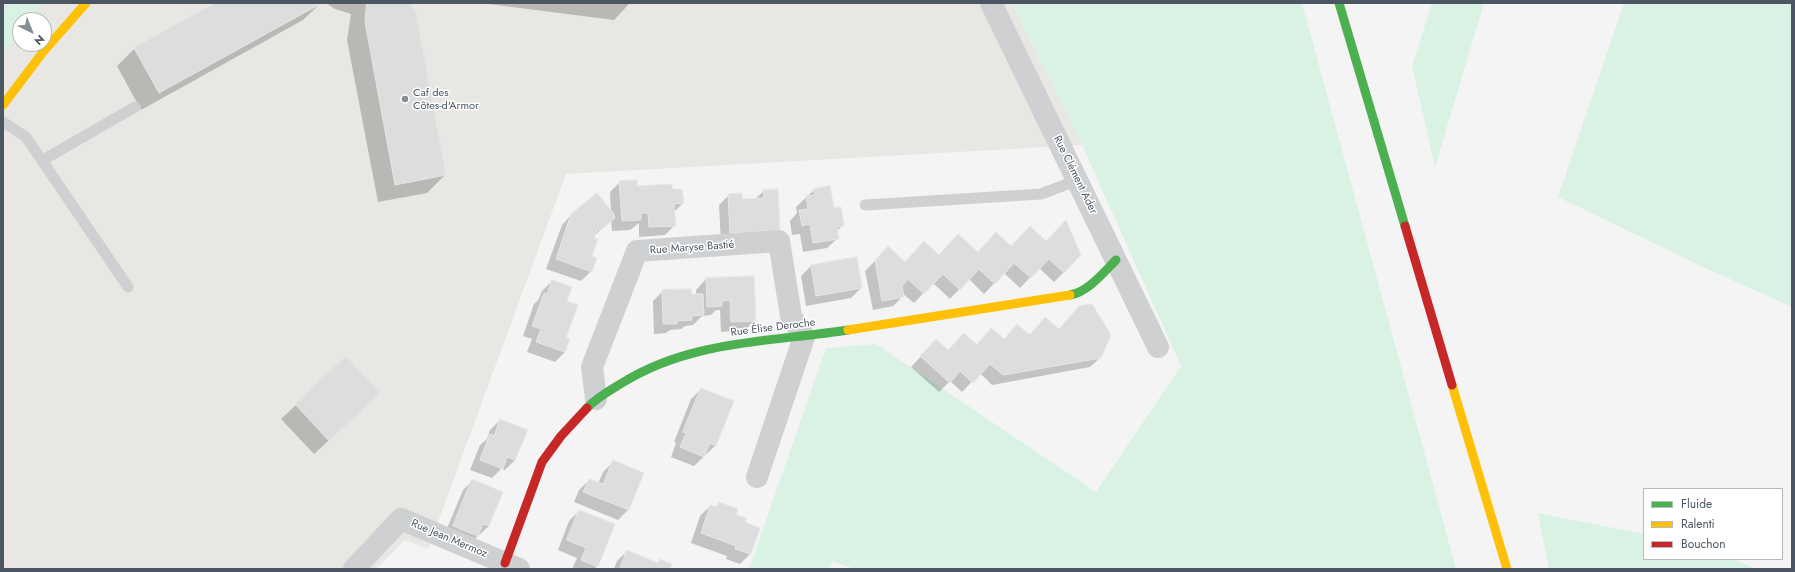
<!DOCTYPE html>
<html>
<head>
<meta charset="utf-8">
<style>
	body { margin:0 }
	#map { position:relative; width:1795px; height:572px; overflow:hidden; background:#f4f4f4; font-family:Jost,sans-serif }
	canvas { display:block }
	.frame { position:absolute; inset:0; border:4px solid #4a5661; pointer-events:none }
	.legend { position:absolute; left:1643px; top:488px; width:140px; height:72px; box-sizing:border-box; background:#fff; border:1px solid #b7bbc0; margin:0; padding:5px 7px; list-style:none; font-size:12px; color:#4a5661 }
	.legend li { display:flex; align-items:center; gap:8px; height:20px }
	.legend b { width:20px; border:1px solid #b7bbc0 }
	.north { position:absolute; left:12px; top:12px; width:40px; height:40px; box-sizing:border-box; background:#fff; border:1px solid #b7bbc0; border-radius:50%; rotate:137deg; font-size:11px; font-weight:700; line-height:16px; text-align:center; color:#4a5661 }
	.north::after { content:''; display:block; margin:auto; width:14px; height:18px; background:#868d94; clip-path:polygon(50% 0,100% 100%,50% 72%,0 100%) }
</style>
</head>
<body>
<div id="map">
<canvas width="1795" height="572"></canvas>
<div class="frame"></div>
<ul class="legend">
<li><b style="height:5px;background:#4caf50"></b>Fluide</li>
<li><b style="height:5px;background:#ffc107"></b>Ralenti</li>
<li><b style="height:5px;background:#c62828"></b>Bouchon</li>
</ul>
<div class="north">N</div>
</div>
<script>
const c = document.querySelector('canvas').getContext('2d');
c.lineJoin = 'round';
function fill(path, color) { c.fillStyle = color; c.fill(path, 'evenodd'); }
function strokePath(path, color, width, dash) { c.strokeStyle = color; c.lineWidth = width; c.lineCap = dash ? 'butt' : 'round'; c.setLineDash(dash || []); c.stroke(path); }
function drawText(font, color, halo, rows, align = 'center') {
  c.font = font + ' Jost,sans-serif'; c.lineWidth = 3; c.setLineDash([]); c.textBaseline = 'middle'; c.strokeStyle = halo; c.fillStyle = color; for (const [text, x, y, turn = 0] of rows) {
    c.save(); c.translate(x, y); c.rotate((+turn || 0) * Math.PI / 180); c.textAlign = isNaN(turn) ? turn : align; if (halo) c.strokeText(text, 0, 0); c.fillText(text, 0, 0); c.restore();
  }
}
const commercial = new Path2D(`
	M3,3H1011L1082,145L566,174L428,549L405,540L376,569H3ZM20,20H44V44H20Z`);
const green = new Path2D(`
	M11,3H41L28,20H20V31L3,54V9Z
	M1011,3H1302L1456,569H855L832,561L830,569H749L826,348L876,344L1096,492L1181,366L1082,145Z
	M1432,3H1484L1435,167L1412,66Z
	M1624,3H1792V307L1703,267L1558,197Z
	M1538,513L1644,534V559H1733L1756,569H1549Z`);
const shadow = new Path2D(`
	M217,3H321L303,20L141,110L117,66L135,48Z
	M326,3H409L445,175L427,193L378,202L347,40L351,14L335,9Z
	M481,3H630L614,20Z
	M620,182L636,187L671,190L683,203L674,212L675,225L665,235L639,237V223L630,230L612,231L611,220L592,238L591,271L581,281L546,269L562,225L572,214L611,211L610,192Z
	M814,190L834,209L843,225L836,232L838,238L827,248L803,252L800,234L792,235L790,221L797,213L796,207Z
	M764,191L779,230L769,240L721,243L719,205L729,195L742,200L755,199Z
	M1030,227L1064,272L1054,282L1039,268L1020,288L1004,273L984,294L969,279L950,299L933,283L914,303L902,293L903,296L893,306L873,310L865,271L878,258L904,263L914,252L938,256L978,253L1011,247Z
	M856,258L861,288L851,298L806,306L801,276L811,266Z
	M753,277L755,320L745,330L721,332L720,310H716L711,315L702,316L693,325L685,326L681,329L670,330L666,333L654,334L653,301L663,291L696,295V290L706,279Z
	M552,281L566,302L565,352L555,362L527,352L532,339L523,336L534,304L539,299L542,291Z
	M991,329L1004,340L1029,336L1035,329L1058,330L1101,357L1090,367L992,385L980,373L962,392L950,381L939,392L911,367L926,351H948L976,345Z
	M346,358L365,407L314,454L281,419Z
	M701,389L716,445L694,466L671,457L676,443L674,442L691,399Z
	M500,420L526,431L515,460L505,470L501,469L492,478L470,470L480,445L487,439L490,430Z
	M613,462L628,510L618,520L574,502L579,490L589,480L598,484L603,472Z
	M473,480L489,526L467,546L444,536L463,490Z
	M719,503L744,523L759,528L750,554L740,564L726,559L727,556L691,543L700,516L710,506L715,508Z
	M579,511L597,566L594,569H572L577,558L558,550L569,521Z
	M627,551L657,563L660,560L669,569H614L617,561Z`);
const building = new Path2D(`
	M215,3H322L159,93L134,48Z
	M367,3H410L416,13L446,175L395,185L365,22Z
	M637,180V186L672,184V189H682L684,203L674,204L676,226L649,227L648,213H641V220L622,221L619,181Z
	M830,186L834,208L841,207L844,226L837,227L839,239L813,243L810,224L802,226L799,210L808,209L806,196L815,195L813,189Z
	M778,189L780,230L730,233L728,194L742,193L743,199L764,198L763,190Z
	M597,193L614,214L615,218L601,230H597L594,238L598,239L592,256L597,258L592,272L556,259L571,214Z
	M1066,220L1081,255L1064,273L1049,259L1031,278L1014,263L995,284L979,269L960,290L943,274L924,294L908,279L902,286L904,297L882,301L875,260L888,246L905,262L924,241L939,255L958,234L978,252L996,232L1011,246L1030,226L1046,241Z
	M857,257L862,288L816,296L811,265Z
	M754,276L756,321L731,322L730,300L722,301V306L707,307L706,278Z
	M552,280L572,287L567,301L578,305L566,338L570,339L565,352L536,342L541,329L532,326L544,293L547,294Z
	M691,289L692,294H703L704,315L692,316V320L677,321V324H663L662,290Z
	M1092,304L1111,335L1101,358L1003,375L990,364L973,383L960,371L950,383L920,356L936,339L948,350L964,333L977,345L991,328L1004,339L1017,324L1030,335L1045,317L1059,329L1079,306Z
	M346,356L380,393L329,441L295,404Z
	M701,388L734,401L716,446L710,443L704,457L680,447L686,433L683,432Z
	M500,419L528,430L515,460L507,457L503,469L480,460L490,434L494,436Z
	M613,460L644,473L629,510L583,492L589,479L603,484Z
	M472,479L503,492L489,526L483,524L478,536L453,526Z
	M719,502L738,509L736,515L746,518L745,522L760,528L751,554L735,549L736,546L701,533L710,505L717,507Z
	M579,510L615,524L598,567L581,560L586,548L567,540Z
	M627,550L658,563L660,559L672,564L670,569H620Z`);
const lane = new Path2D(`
	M3,122L26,137L128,287
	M43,160L135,107
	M865,205L1041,194L1078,180`);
const street = new Path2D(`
	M991,3L1158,347
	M596,399L592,367L637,251L779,241L791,316L804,337L757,477
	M354,569L401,519L519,569`);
const fast = new Path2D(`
	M1339,3L1405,226
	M1070,295C1088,292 1104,272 1116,260
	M587,408C597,397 609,391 622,383C691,340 770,342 848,330`);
const slow = new Path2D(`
	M3,105L43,52L86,3
	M848,330L1070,295
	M1452,385L1507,569`);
const jam = new Path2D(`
	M1405,226L1452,385
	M505,563L542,462L561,436L587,408`);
const markers = [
	[405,99,4,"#868d94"]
];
const poiNames = [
	["Caf des",413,93],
	["Côtes-d'Armor",413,106]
];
const streetNames = [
	["Rue Clément Ader",1075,175,64],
	["Rue Maryse Bastié",692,248,-4],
	["Rue Élise Deroche",773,328,-7],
	["Rue Jean Mermoz",449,539,23]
];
fill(commercial, '#e8e7e3');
fill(green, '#d9f2e3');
fill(shadow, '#0003');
fill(building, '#ddddde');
strokePath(building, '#e5e6e7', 1);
strokePath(lane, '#ced0d2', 11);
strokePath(street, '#ced0d2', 22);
strokePath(fast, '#4caf50', 9);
strokePath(slow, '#ffc107', 9);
strokePath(jam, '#c62828', 9);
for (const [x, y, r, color] of markers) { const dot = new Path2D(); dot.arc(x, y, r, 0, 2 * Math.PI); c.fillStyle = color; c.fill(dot); strokePath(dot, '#fff', 1.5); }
drawText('11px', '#4a5661', '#fff', poiNames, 'left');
drawText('11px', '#4a5661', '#fff', streetNames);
</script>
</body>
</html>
